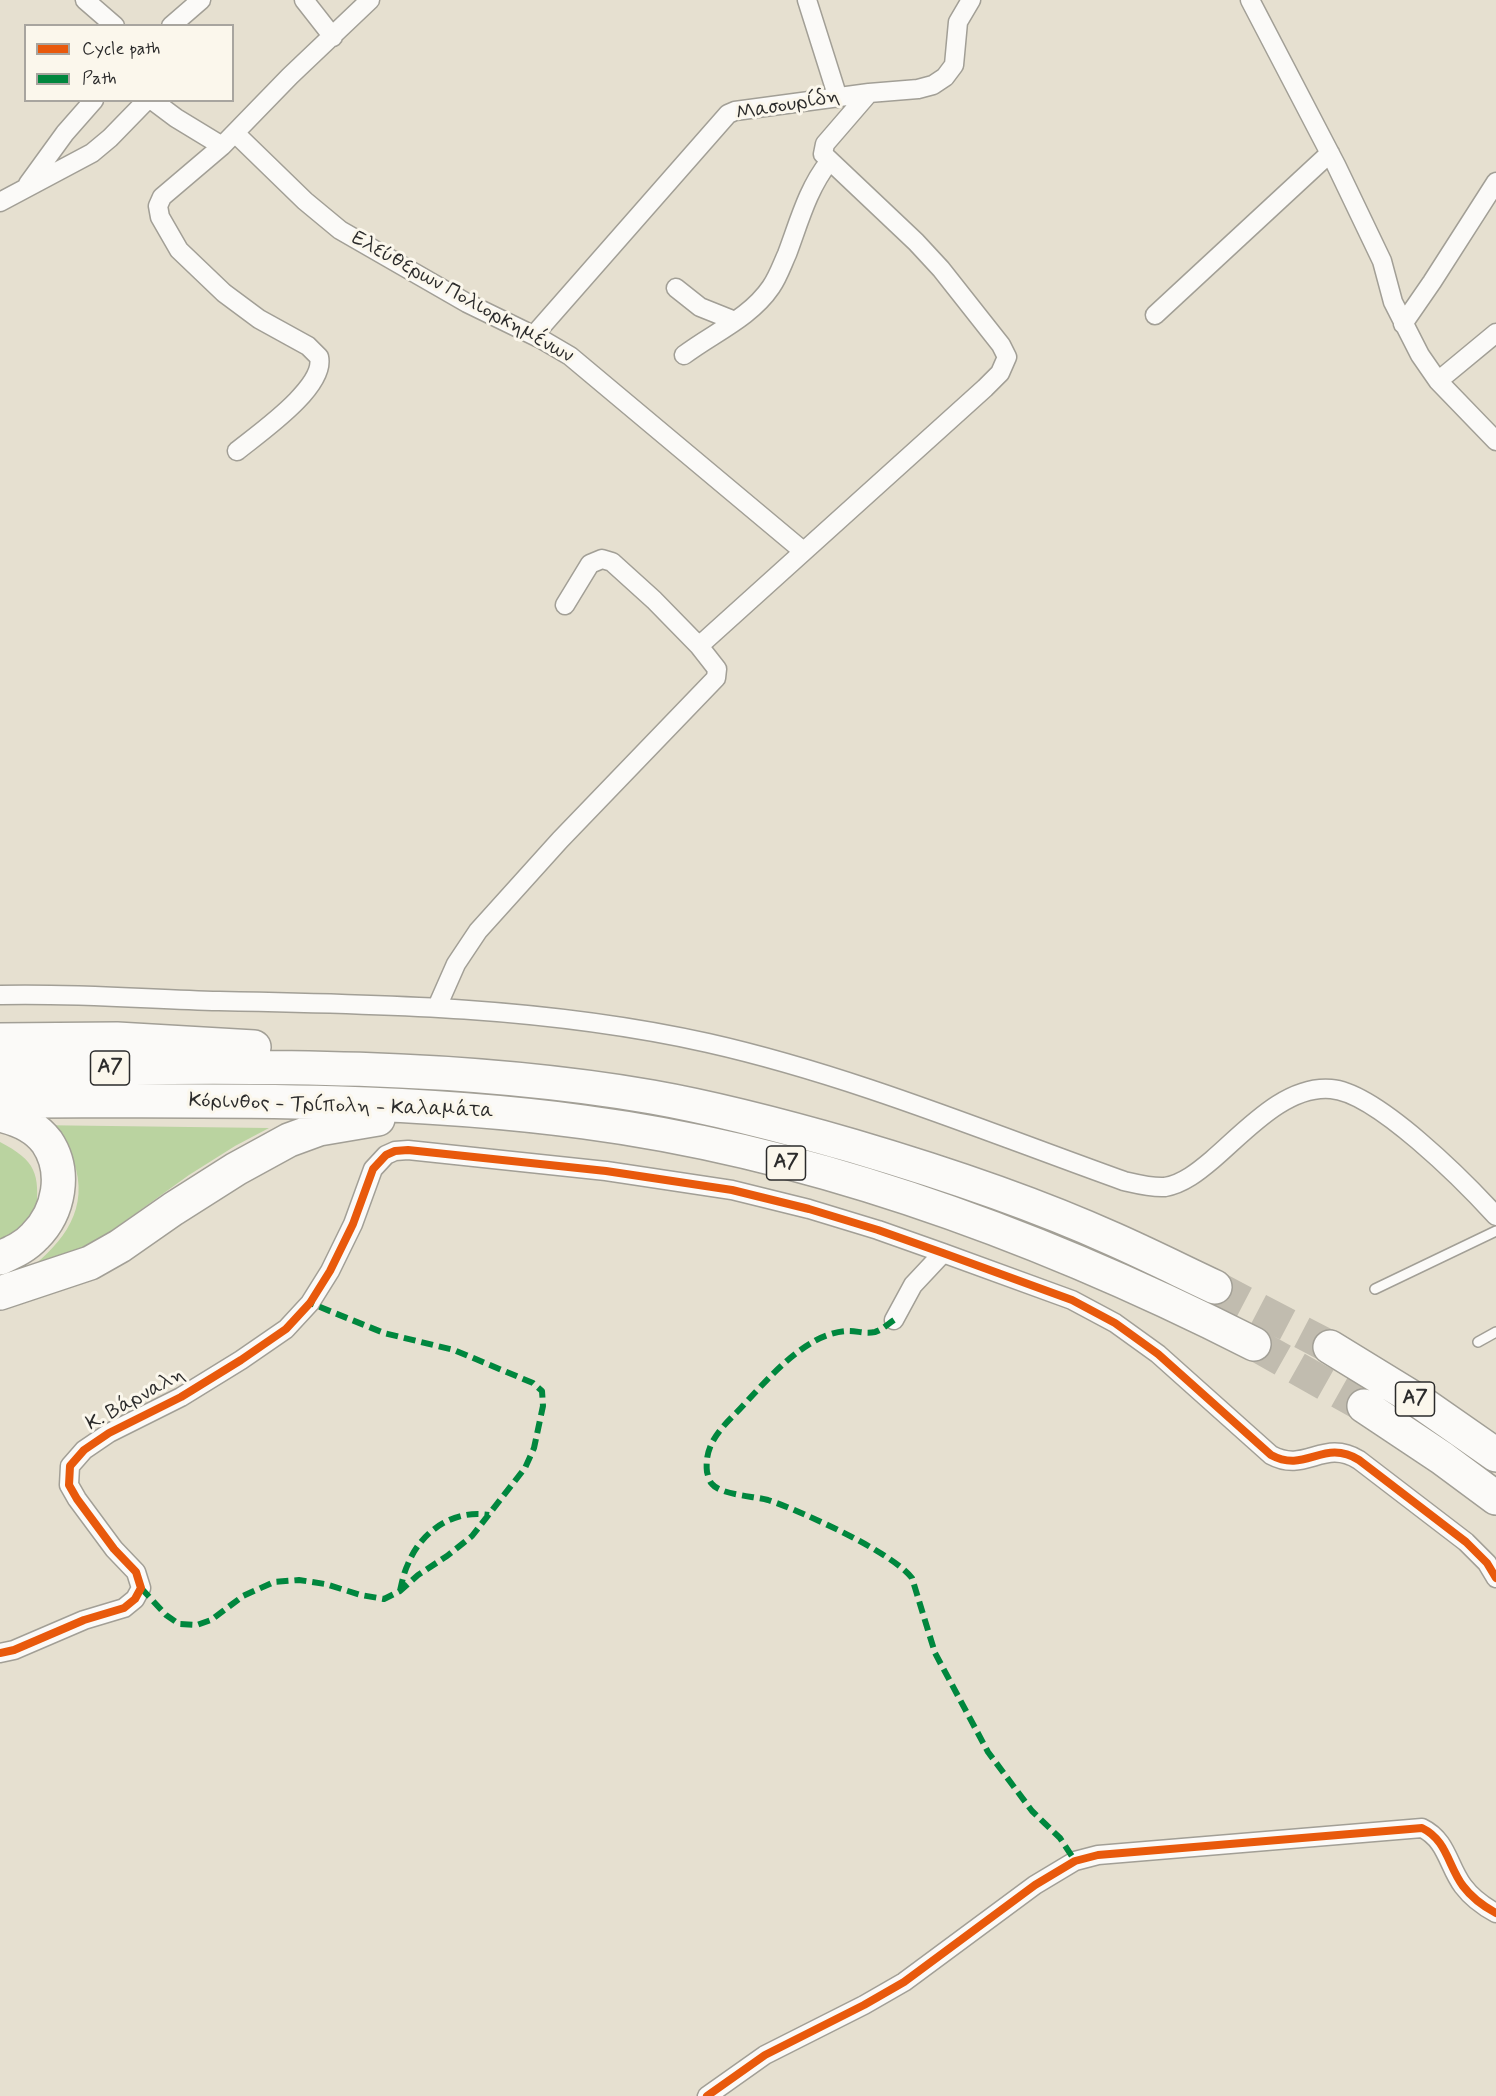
<!DOCTYPE html>
<html>
<head>
<meta charset="utf-8">
<style>
	body { margin:0 }
	#map { position:relative; width:1496px; height:2096px; overflow:hidden; background:#e6e0d0; font-family:Mynerve,sans-serif }
	canvas { display:block }
	.legend { position:absolute; left:24px; top:24px; width:210px; height:78px; box-sizing:border-box; background:#fbf7ec; border:2px solid #a8a59f; margin:0; padding:8px 10px; list-style:none; font-size:18px; color:#2b2b2b }
	.legend li { display:flex; align-items:center; gap:12px; height:30px }
	.legend b { width:30px; border:2px solid #a8a59f }
</style>
</head>
<body>
<div id="map">
<canvas width="1496" height="2096"></canvas>
<ul class="legend">
<li><b style="height:8px;background:#e8590c"></b>Cycle path</li>
<li><b style="height:8px;background:#00873e"></b>Path</li>
</ul>
</div>
<script>
const c = document.querySelector('canvas').getContext('2d');
c.lineJoin = 'round';
function fill(path, color) { c.fillStyle = color; c.fill(path, 'evenodd'); }
function strokePath(path, color, width, dash) { c.strokeStyle = color; c.lineWidth = width; c.lineCap = dash ? 'butt' : 'round'; c.setLineDash(dash || []); c.stroke(path); }
function drawText(font, color, halo, rows, align = 'center') {
  c.font = font + ' Mynerve,sans-serif'; c.lineWidth = 6; c.setLineDash([]); c.textBaseline = 'middle'; c.strokeStyle = halo; c.fillStyle = color; for (const [text, x, y, turn = 0] of rows) {
    c.save(); c.translate(x, y); c.rotate((+turn || 0) * Math.PI / 180); c.textAlign = isNaN(turn) ? turn : align; if (halo) c.strokeText(text, 0, 0); c.fillText(text, 0, 0); c.restore();
  }
}
const green = new Path2D(`
	M31,1125L269,1128L235,1146L189,1175L107,1234L75,1252L23,1274C57,1248 88,1216 76,1169C73,1159 68,1147 60,1140C52,1134 40,1130 31,1125Z
	M0,1142C36,1161 40,1173 36,1213L0,1248Z`);
const motorwayTunnel = new Path2D(`
	M1215,1287L1330,1347
	M1254,1344L1364,1406`);
const service = new Path2D(`
	M1375,1289L1496,1231
	M1478,1342L1496,1332`);
const minor = new Path2D(`
	M85,0L115,26
	M304,0L333,37
	M807,0L838,98
	M1250,0L1336,165L1382,261L1393,302L1420,355L1438,381L1496,441
	M171,26L201,0
	M152,100L176,118L222,146
	M235,133L305,201L340,230L467,303L541,339L570,356L803,551
	M28,184L65,133L94,100
	M0,202L92,153L110,138L147,100
	M676,288L700,307L735,321
	M1155,315L1330,153
	M1403,324L1432,282L1496,182
	M534,335L728,114L735,111L869,93L918,89L933,85L945,77L954,65L958,22L971,0
	M684,355C713,333 750,318 771,287C778,277 782,265 787,254C799,222 808,188 829,162
	M1438,381L1496,333
	M237,451C259,433 326,387 319,357L308,346L259,319L224,293L179,250L160,217L158,206L162,197L222,146L290,76L370,0
	M699,646L985,388L1000,373L1007,357L1001,345L941,269L916,242L823,154L825,144L869,93
	M0,995C73,993 147,999 219,1001C383,1004 547,1007 708,1043C850,1075 987,1132 1124,1181C1137,1184 1152,1188 1165,1187C1183,1184 1199,1171 1212,1160C1245,1132 1285,1085 1331,1089C1376,1092 1465,1182 1496,1216
	M437,1007L456,964L478,931L560,840L716,678L717,669L699,646L654,600L612,562L602,559L590,564L565,605
	M894,1320L913,1285L943,1253
	M0,1653L14,1650L84,1620L124,1608L135,1599L141,1588L136,1572L114,1549L77,1499L69,1485L70,1466L84,1450L109,1433L181,1397L241,1360L286,1329L310,1303L330,1271L353,1224L373,1169L386,1155L395,1151L408,1150L606,1171L732,1190L809,1209L878,1230L943,1253L1072,1300L1115,1323L1158,1354L1271,1455C1306,1474 1323,1438 1359,1460L1466,1542L1487,1563L1496,1578
	M707,2096L765,2055L864,2005L904,1982L1035,1885L1075,1861L1098,1855L1422,1828C1447,1840 1448,1866 1463,1886C1472,1898 1483,1906 1496,1913`);
const motorway = new Path2D(`
	M0,1040L117,1039L254,1047
	M0,1069C217,1067 436,1060 652,1097C720,1109 787,1127 853,1146C941,1172 1029,1201 1113,1239C1147,1254 1181,1271 1215,1287
	M0,1101C195,1101 391,1096 584,1122C818,1153 1045,1238 1254,1344
	M0,1115C18,1119 36,1127 47,1142C67,1172 59,1212 35,1236C25,1247 13,1252 0,1258
	M0,1293L90,1263L120,1246L173,1209L236,1169L289,1140L319,1129L378,1119
	M1330,1347L1423,1404L1496,1455
	M1364,1406L1442,1458L1496,1498`);
const quiet = new Path2D(`
	M894,1320C888,1324 882,1330 875,1332C865,1334 858,1331 848,1331C838,1331 822,1336 813,1342C783,1359 760,1388 736,1413C719,1430 704,1446 707,1472C708,1475 709,1481 712,1484C721,1495 753,1496 768,1500C801,1511 892,1552 912,1578L935,1653L988,1752L1032,1811L1060,1838L1075,1861
	M141,1588L166,1615L179,1624L197,1625L211,1620L243,1596L274,1582L299,1580L325,1584L361,1595L384,1599L400,1591L418,1575L447,1556L472,1536L525,1468L534,1448L543,1406L542,1391L533,1383L454,1350L384,1333L310,1303
	M400,1591C402,1582 404,1572 408,1564C421,1531 454,1509 489,1515`);
const cycleway = new Path2D(`
	M0,1653L14,1650L84,1620L124,1608L135,1599L141,1588L136,1572L114,1549L77,1499L69,1485L70,1466L84,1450L109,1433L181,1397L241,1360L286,1329L310,1303L330,1271L353,1224L373,1169L386,1155L395,1151L408,1150L606,1171L732,1190L809,1209L878,1230L943,1253L1072,1300L1115,1323L1158,1354L1271,1455C1306,1474 1323,1438 1359,1460L1466,1542L1487,1563L1496,1578
	M707,2096L765,2055L864,2005L904,1982L1035,1885L1075,1861L1098,1855L1422,1828C1447,1840 1448,1866 1463,1886C1472,1898 1483,1906 1496,1913`);
const shields = [
	[110,1068,39],
	[786,1163,39],
	[1415,1399,39]
];
const shieldNames = [
	["Α7",110,1068],
	["Α7",786,1163],
	["Α7",1415,1399]
];
const streetNames = [
	["Μασουρίδη",788,106,-10],
	["Ελεύθερων Πολιορκημένων",462,298,29],
	["Κόρινθος - Τρίπολη - Καλαμάτα",341,1107,2],
	["Κ. Βάρναλη",136,1400,-29]
];
fill(green, '#bad3a0');
strokePath(motorwayTunnel, '#c1bcaf', 33, [33, 16]);
strokePath(service, '#a29f96', 12);
strokePath(minor, '#a29f96', 21);
strokePath(motorway, '#a29f96', 36);
strokePath(service, '#fbfaf8', 9);
strokePath(minor, '#fbfaf8', 18);
strokePath(motorway, '#fbfaf8', 33);
strokePath(quiet, '#00873e', 6, [12, 6]);
strokePath(cycleway, '#e8590c', 8);
for (const [x, y, w] of shields) { const box = new Path2D(); box.roundRect(x - w / 2, y - 17, w, 34, 4.5); c.fillStyle = '#fbf7ec'; c.fill(box); strokePath(box, '#2b2b2b', 1.5); }
drawText('bold 20px', '#2b2b2b', null, shieldNames);
drawText('21px', '#2b2b2b', '#fbf7ec', streetNames);
</script>
</body>
</html>
